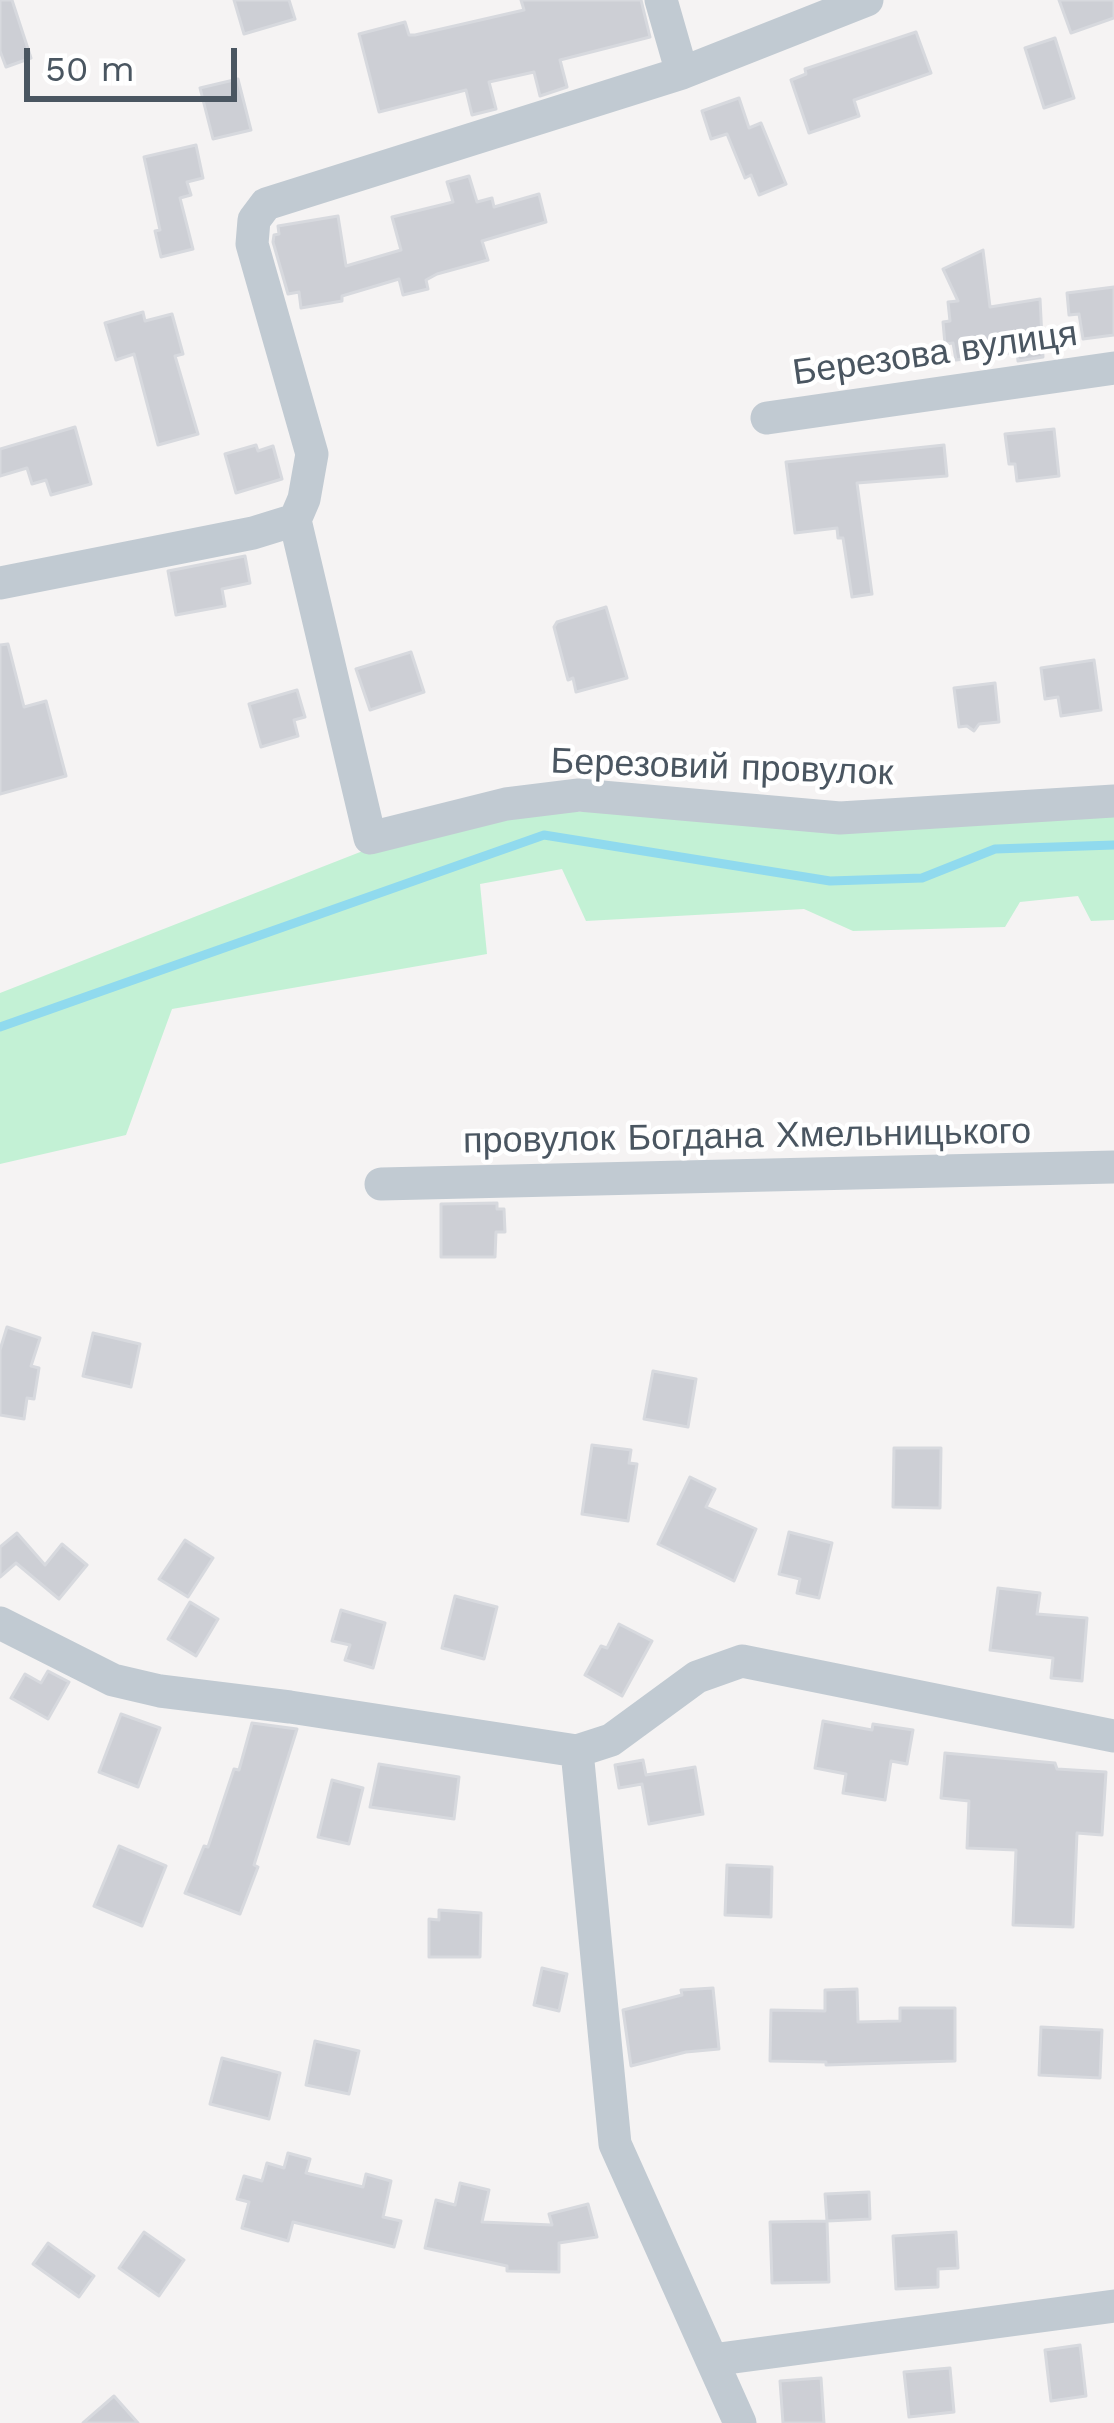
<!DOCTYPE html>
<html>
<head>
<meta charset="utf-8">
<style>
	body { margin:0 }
	#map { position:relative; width:1114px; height:2423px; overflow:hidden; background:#f5f3f3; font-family:"Work Sans",sans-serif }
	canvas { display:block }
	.scale { position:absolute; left:24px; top:48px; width:213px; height:54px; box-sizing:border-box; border:6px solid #4a5661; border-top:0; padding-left:15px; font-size:36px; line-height:42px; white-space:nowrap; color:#4a5661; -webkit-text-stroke:9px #fff; paint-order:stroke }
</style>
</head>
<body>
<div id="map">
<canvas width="1114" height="2423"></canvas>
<div class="scale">50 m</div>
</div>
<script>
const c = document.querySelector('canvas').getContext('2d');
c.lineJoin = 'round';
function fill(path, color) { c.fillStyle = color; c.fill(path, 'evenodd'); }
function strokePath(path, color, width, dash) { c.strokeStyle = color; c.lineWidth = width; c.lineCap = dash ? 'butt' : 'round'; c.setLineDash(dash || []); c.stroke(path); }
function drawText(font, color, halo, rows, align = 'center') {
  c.font = font + ' "Work Sans",sans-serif'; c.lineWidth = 9; c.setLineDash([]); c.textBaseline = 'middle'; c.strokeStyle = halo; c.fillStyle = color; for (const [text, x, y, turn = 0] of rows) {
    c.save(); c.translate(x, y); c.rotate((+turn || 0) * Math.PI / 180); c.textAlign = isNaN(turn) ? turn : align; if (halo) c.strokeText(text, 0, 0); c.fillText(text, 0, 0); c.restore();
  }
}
const green = new Path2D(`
	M509,811L1114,816V920L1091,921L1078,896L1020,902L1005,927L853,931L804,909L586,921L562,869L480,884L487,954L172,1009L126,1135L0,1164V993L373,847Z`);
const stream = new Path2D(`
	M0,1027L544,835L830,881L922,878L995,849L1114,845`);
const building = new Path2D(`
	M0,0H12L31,58L6,67L0,51Z
	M234,0H289L295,19L244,34Z
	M521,0H641L650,37L560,60L567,87L540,96L534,72L489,82L496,109L472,115L466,90L379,112L359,34L405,22L409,35H415L524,10Z
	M1059,0H1114V18L1071,33Z
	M916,32L931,73L854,100L859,116L809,133L791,80L806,74L805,69Z
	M1055,38L1074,98L1044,108L1025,48Z
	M238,79L251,130L213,139L200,88Z
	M739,98L749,128L761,123L786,184L759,195L751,175L745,178L727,134L711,139L702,111Z
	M196,145L203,178L187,182L191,195L180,198L193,249L161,257L155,231L160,230L144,157Z
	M469,176L477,202L492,198L494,207L539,194L546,222L482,241L488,260L437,274L426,280L428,289L403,295L399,279L342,296V301L301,308L299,292L288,294L273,242L274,235L279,234L278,226L338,216L346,266L401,250L392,217L453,202L447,182Z
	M983,250L990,307L1040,299L1043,357L1018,361L1017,352L956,360L953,343L945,344L943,322L950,321L948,302L958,301L943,269Z
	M1114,287V335L1083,339L1079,314L1069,315L1067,293Z
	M143,312L145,321L172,314L183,354L175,356L198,434L158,445L134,354L116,360L105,323Z
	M75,427L91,484L51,495L46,480L32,484L27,468L0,476V449Z
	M1054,429L1059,476L1017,481L1015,464H1009L1005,434Z
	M256,445L258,451L273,446L282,479L236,493L225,454Z
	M944,445L947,476L857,483L872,594L852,597L843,538H838L837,528L795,533L786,462Z
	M245,556L250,583L222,589L225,606L176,615L168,571Z
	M606,607L627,678L576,692L573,678L568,680L554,627L557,622Z
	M8,644L24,707L46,701L66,776L0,794V645Z
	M411,652L424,692L370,710L356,669Z
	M1094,660L1101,710L1061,716L1058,697L1045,699L1041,668Z
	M995,683L999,722L979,724L974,731L967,726L959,727L954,688Z
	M297,690L305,717L294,720L298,736L261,747L249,704Z
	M497,1203V1209H504L505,1232H496L495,1257H441V1204Z
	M7,1327L40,1338L31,1366L39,1368L34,1399L27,1398L24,1419L0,1415V1350Z
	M93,1333L140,1344L131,1387L83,1376Z
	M653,1371L696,1379L688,1427L644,1419Z
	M592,1445L631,1450L629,1463L637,1464L628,1521L582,1514Z
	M894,1448H941L940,1508L893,1507Z
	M690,1477L715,1489L706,1507L756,1529L734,1581L658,1544Z
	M789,1532L832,1543L819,1598L797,1593L800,1579L779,1574Z
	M17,1533L45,1565L62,1544L87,1565L59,1599L16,1563L0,1577V1547Z
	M185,1540L213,1558L188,1597L159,1579Z
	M998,1588L1040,1593L1037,1614L1087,1618L1082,1681L1051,1678L1053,1658L990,1650Z
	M455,1596L497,1607L484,1659L442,1648Z
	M190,1602L218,1619L196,1656L168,1639Z
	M341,1610L385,1623L373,1668L345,1660L350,1645L332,1641Z
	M619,1624L652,1641L622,1696L585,1675L601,1646L607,1648Z
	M48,1671L69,1682L48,1719L11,1698L25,1674L41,1683Z
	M121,1714L160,1728L138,1787L99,1772Z
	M823,1721L872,1730L873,1724L913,1730L907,1764L891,1761L885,1800L843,1793L846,1774L815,1768Z
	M252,1723L297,1729L254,1865L258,1867L240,1914L185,1893L204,1846L208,1847L234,1769L239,1770Z
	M945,1753L1055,1763L1057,1769L1106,1772L1102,1835L1077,1833L1073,1927L1013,1925L1016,1850L967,1848L969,1801L941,1798Z
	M643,1760L646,1775L695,1767L703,1814L649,1824L642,1784L619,1788L615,1765Z
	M379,1764L459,1777L454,1819L370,1807Z
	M332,1780L363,1788L349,1844L318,1837Z
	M119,1846L166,1866L142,1926L94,1906Z
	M727,1865L772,1867L771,1917L725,1915Z
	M439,1910L481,1913L480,1957H429V1919L439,1920Z
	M542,1968L567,1974L559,2011L534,2005Z
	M713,1988L719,2049L686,2052L631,2066L623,2010L682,1995L681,1990Z
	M857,1989L858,2022L900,2021V2008H955V2061L826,2065V2062L770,2061L771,2010L825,2011V1990Z
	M1041,2027L1102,2030L1100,2078L1039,2075Z
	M315,2041L359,2051L349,2094L306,2085Z
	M222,2058L280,2073L269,2119L210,2104Z
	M288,2153L310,2159L306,2173L363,2187L366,2174L391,2181L383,2217L401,2221L394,2247L293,2222L288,2241L242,2228L249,2202L237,2199L244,2176L262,2181L267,2163L284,2168Z
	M460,2183L489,2190L482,2222L552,2225L549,2214L588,2204L597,2237L559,2243V2272L507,2271V2266L425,2248L436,2200L455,2205Z
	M869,2192L870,2219L827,2221L825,2194Z
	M827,2221L829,2282L772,2283L770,2222Z
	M144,2232L184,2260L159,2296L119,2268Z
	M956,2232L958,2268L938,2269V2287L896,2289L893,2236Z
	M48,2243L94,2276L79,2297L33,2264Z
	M1080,2345L1086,2396L1051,2401L1045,2350Z
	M950,2368L954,2412L909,2417L904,2372Z
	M821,2378L824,2423H783L780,2381Z
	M114,2396L138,2423H83Z`);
const minor = new Path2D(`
	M661,0L682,73
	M767,418L1114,368
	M295,520L370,838L506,804L579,795L840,818L1114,801
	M0,583L253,533L295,520L304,499L312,454L252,244L254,220L266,204L682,73L867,0
	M381,1184L1114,1167
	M0,1623L113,1680L160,1691L290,1707L577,1751L611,1740L697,1677L742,1661L1114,1736
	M577,1751L615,2144L740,2423
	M712,2360L1114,2306`);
const streetNames = [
	["Березова вулиця",935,354,-8],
	["Березовий провулок",722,768,2],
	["провулок Богдана Хмельницького",747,1137,-1]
];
fill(green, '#c3f1d5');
strokePath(stream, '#90daee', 9);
fill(building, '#cdcfd5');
strokePath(building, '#d7d9de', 3);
strokePath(minor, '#c1cad2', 33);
drawText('36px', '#4a5661', '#fff', streetNames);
</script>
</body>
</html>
